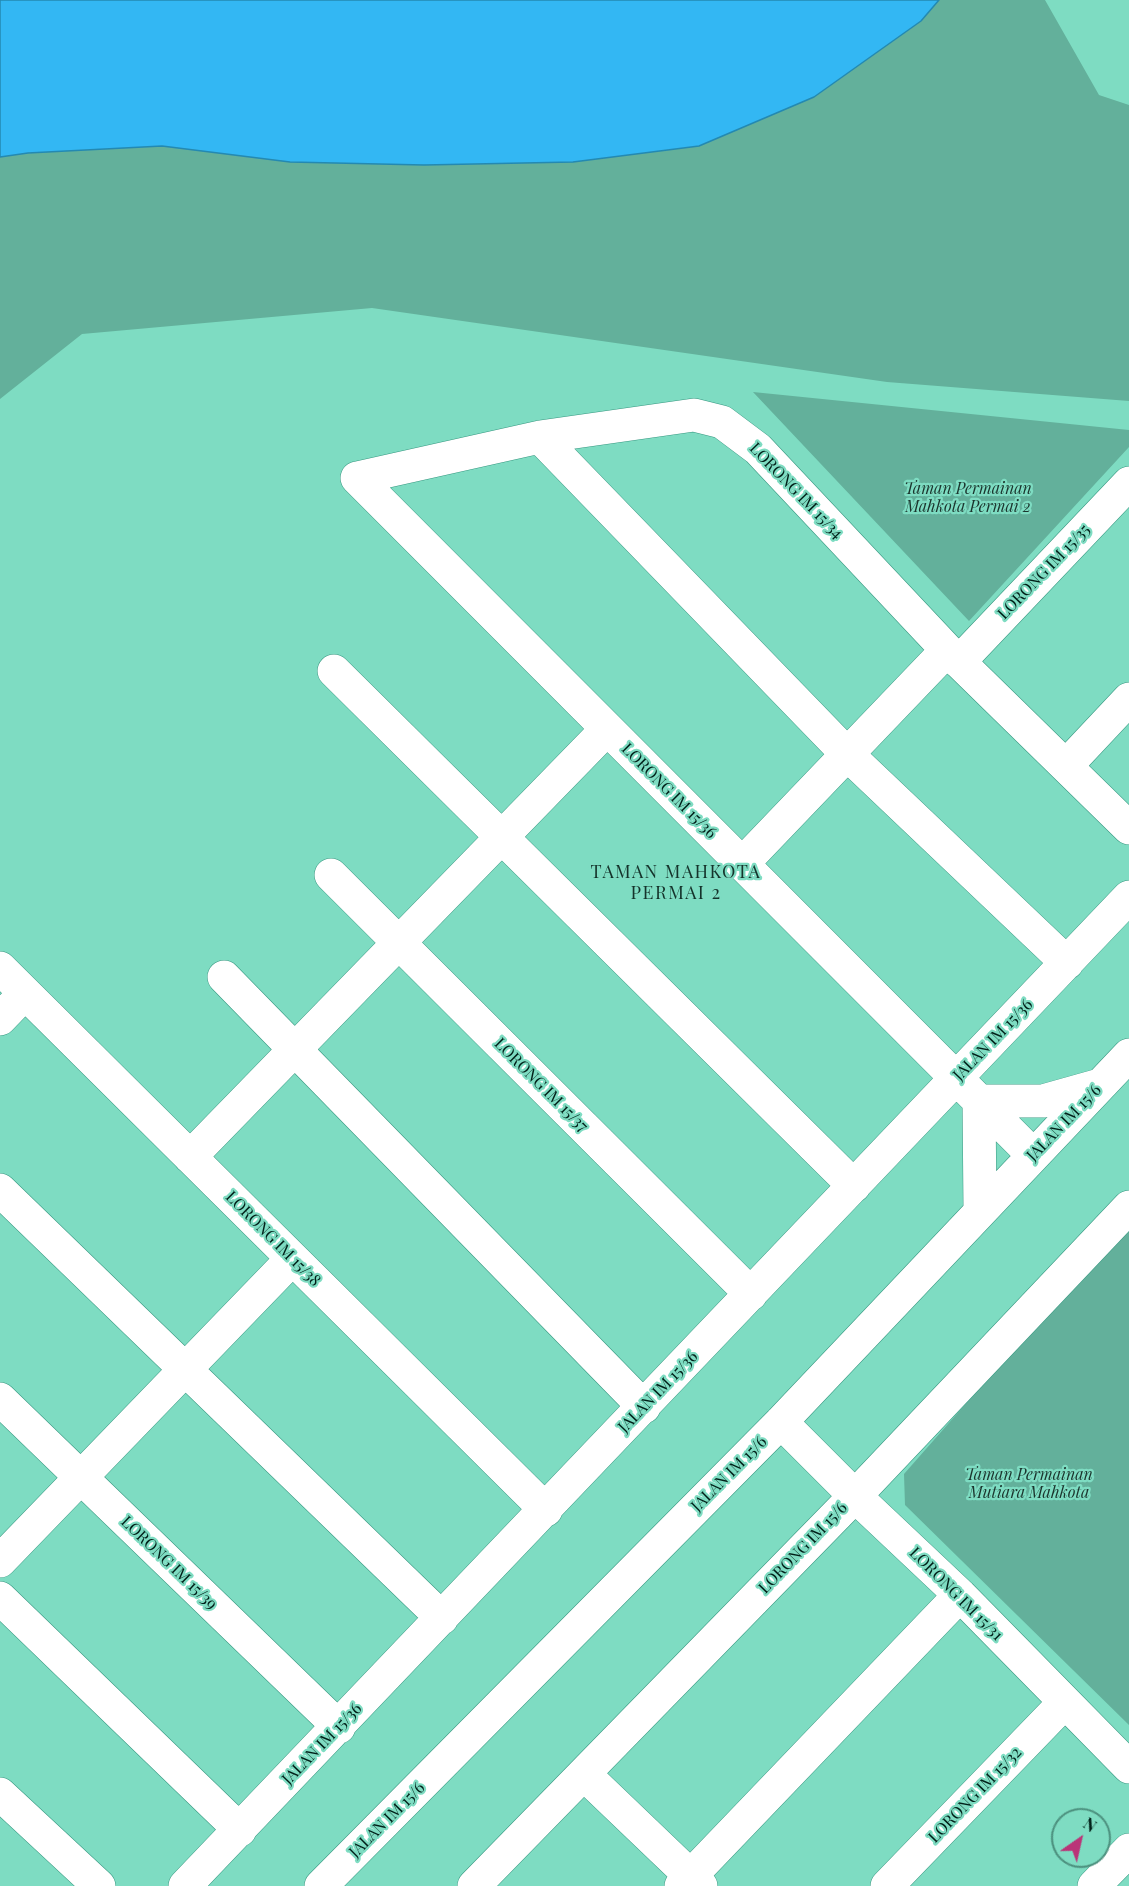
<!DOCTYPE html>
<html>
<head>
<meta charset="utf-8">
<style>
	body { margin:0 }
	#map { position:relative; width:1129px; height:1886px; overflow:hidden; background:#7edcc2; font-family:"Playfair Display",serif }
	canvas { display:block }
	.north { position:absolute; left:1051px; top:1808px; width:60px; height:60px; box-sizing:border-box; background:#7edcc2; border:2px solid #4c907e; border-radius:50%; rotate:34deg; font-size:16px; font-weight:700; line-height:24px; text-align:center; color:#011f18 }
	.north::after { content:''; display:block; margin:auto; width:21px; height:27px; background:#ba3478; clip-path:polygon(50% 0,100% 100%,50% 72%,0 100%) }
</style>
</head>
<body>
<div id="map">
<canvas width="1129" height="1886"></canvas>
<div class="north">N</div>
</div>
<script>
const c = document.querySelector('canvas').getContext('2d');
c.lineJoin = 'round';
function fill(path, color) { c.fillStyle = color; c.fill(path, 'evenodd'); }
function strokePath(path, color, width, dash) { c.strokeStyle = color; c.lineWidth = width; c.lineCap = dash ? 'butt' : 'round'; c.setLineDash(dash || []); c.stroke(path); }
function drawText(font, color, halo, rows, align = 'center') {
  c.font = font + ' "Playfair Display",serif'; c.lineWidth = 4.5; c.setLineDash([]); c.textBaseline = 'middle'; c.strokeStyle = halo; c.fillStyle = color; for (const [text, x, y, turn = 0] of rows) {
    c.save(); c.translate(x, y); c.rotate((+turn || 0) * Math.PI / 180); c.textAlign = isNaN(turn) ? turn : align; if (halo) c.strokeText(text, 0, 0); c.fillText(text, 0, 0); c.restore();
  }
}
const green = new Path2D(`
	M939,0H1045L1099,95L1129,105V401L887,382L372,308L82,334L0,399V157L28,153L162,146L290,162L424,165L573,162L699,146L814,97L921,21Z
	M753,392L1129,430V447L969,621Z
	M1129,1218V1725L905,1505L904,1474Z`);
const water = new Path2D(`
	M0,0H939L921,21L814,97L699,146L573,162L424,165L290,162L162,146L28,153L0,157Z`);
const minor = new Path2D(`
	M540,437L847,754L1067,963
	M357,478L1033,1155
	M357,478L540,437L694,415L722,422L758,449L947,650L1129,828
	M959,662L1129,483
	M334,671L854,1186
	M1066,766L1129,699
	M742,864L947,650
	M331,875L751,1294
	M0,968L546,1510
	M224,977L644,1407
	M0,1019L25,993
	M190,1157L607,729
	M0,1190L442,1618
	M980,1210L979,1101H1043L1100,1085
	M0,1399L339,1727
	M781,1422L855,1496L960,1595L1129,1767
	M0,1561L292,1259
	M0,1598L240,1830
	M584,1774L701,1886
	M0,1794L99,1886
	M185,1886L1129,897
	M321,1886L781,1422L1129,1055
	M474,1886L855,1496L1129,1207
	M681,1886L960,1595
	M887,1886L1064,1703
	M1094,1886L1129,1850`);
const parkNames = [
	["Taman Permainan",968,489],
	["Mahkota Permai 2",968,507],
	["Taman Permainan",1029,1475],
	["Mutiara Mahkota",1029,1493]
];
const streetNames = [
	["LORONG IM 15/34",796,491,46],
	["LORONG IM 15/35",1044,572,-46],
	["LORONG IM 15/36",669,791,45],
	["JALAN IM 15/36",993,1040,-46],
	["LORONG IM 15/37",541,1085,45],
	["JALAN IM 15/6",1064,1123,-46],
	["LORONG IM 15/38",273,1239,45],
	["JALAN IM 15/36",658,1392,-46],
	["JALAN IM 15/6",729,1474,-45],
	["LORONG IM 15/6",803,1548,-46],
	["LORONG IM 15/39",169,1563,44],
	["LORONG IM 15/31",956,1594,45],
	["JALAN IM 15/36",322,1744,-46],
	["LORONG IM 15/32",975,1795,-46],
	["JALAN IM 15/6",387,1820,-45]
];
const neighbourhoodNames = [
	["TAMAN MAHKOTA",676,872],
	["PERMAI 2",676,893]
];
fill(green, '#63b09b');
fill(water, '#33b7f3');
strokePath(water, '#2489b1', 1.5);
strokePath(minor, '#369880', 34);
strokePath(minor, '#fff', 33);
drawText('italic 16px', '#1b342d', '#7edcc2', parkNames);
drawText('16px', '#011f18', '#7edcc2', streetNames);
c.letterSpacing = '1.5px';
drawText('18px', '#15332b', '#7edcc2', neighbourhoodNames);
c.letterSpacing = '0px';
</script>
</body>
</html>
